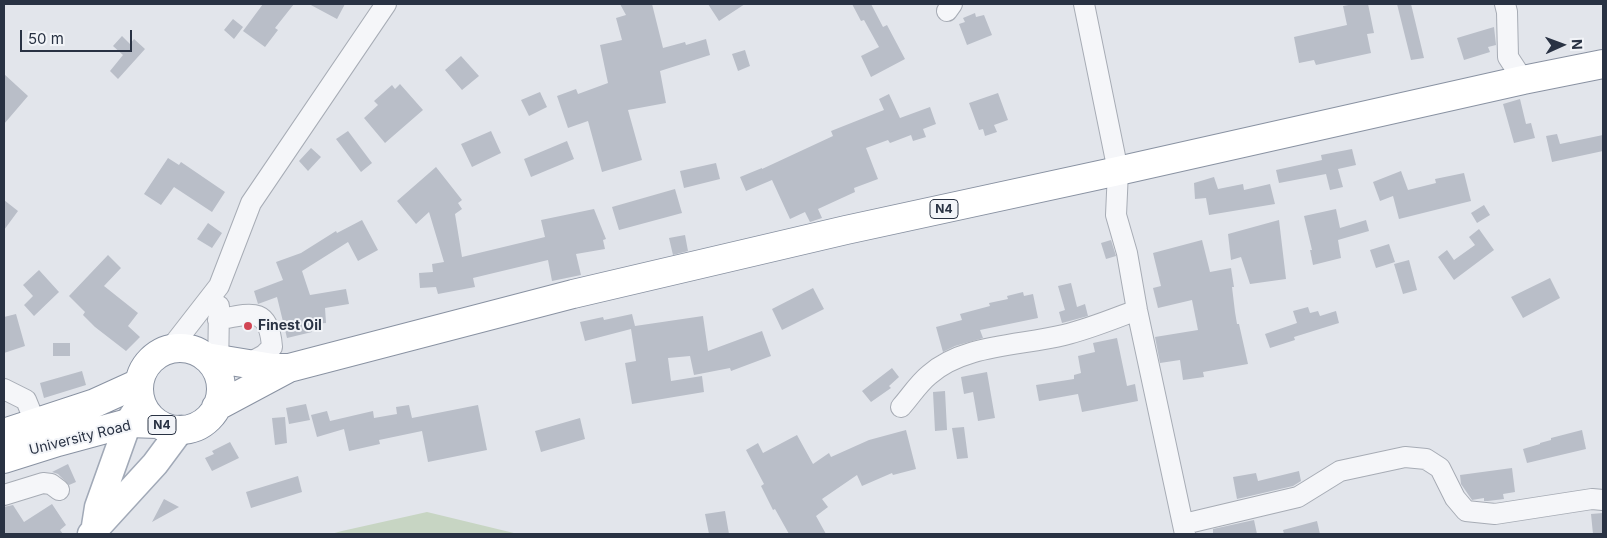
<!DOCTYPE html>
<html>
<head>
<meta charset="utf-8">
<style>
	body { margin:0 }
	#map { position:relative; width:1607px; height:538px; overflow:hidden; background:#e2e5eb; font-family:Inter,sans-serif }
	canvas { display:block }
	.frame { position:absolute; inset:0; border:5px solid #293243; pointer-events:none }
	.north { position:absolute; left:1537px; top:20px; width:50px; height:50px; -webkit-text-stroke:4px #f2f4f8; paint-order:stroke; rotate:88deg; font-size:14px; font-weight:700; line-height:20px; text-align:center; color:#293243 }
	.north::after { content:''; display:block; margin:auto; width:18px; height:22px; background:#293243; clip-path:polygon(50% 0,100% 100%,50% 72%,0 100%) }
	.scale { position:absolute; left:20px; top:30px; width:112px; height:22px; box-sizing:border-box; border:2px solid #293243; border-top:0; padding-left:6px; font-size:15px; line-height:18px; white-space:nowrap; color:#293243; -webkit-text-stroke:4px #f2f4f8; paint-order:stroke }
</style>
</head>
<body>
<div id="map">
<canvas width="1607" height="538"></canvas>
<div class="frame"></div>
<div class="north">N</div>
<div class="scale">50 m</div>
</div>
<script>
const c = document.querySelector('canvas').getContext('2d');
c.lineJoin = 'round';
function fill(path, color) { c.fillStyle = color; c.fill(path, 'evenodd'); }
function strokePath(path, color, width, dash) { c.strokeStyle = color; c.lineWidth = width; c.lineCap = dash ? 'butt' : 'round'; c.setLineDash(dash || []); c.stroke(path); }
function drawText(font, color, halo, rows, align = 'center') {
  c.font = font + ' Inter,sans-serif'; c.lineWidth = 4; c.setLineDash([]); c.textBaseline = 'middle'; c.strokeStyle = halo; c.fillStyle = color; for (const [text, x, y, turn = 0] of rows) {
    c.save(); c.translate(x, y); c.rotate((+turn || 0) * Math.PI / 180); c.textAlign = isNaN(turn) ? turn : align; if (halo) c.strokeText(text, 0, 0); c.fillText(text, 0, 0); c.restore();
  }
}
const green = new Path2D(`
	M427,512L518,534H331L342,531Z`);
const building = new Path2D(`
	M263,4H294L275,28L278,30L265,47L243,31Z
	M309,4H345L337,19Z
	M620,4H652L663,48L685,42L686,45L706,39L710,55L660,71L666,103L628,110L642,160L602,172L588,121L568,128L557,96L576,89L578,94L608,83L600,45L622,40L616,18L626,15Z
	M708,4H745L719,21Z
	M852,4H871L883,27L887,25L905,59L871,77L861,56L879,47L864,20L861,21Z
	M1354,4H1368L1374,33L1367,34L1371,53L1316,65L1314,60L1299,63L1294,37L1347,25L1343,6Z
	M1397,4H1411L1424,58L1411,60Z
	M975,13L976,17L984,15L992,35L967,45L959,24L965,22L963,18Z
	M233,19L243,27L234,39L224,30Z
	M1494,27L1496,45L1488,47L1490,52L1464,60L1457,38Z
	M122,36L130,44L134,39L145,49L118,79L110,71L123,55L113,46Z
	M745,50L750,66L738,71L732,54Z
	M461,56L479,76L462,90L445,70Z
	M4,74L28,96L4,124Z
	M400,84L423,110L385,143L364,118L378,105L374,101L392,85L395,89Z
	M540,92L547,107L529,116L521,100Z
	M998,93L1008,120L994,125L997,132L985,136L983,129L979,130L969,103Z
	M889,94L900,118L930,107L936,124L923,129L926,137L913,141L911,135L890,143L888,140L866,148L878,179L854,188L855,192L818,209L822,218L810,222L805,212L790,219L772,180L746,191L740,177L762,168V169L833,136L831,131L884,110L879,99Z
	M1520,99L1526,124L1531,123L1535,138L1514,143L1503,104Z
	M348,131L372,163L361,172L336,139Z
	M491,131L501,153L472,167L461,144Z
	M1557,134L1560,144L1603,135V151L1552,162L1546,136Z
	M567,141L574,159L531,177L524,159Z
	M311,148L321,157L308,171L299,161Z
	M1352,149L1356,165L1338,169L1343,187L1330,190L1326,174L1279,183L1276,170L1322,160L1321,155Z
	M168,158L179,165L181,162L225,192L212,212L174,187L161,205L144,194Z
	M716,163L720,179L684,188L680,171Z
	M436,167L462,200L458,203L462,209L455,214L462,257L545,237L541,220L594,209L606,239L603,240L605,249L576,254L581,275L552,281L548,260L473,278L475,287L438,294L436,287L420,288L419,273L433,272L432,264L444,262L429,212L416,224L397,201Z
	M1401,171L1408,190L1436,183L1435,179L1464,173L1471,201L1399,219L1393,196L1380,201L1373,182Z
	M1214,177L1218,189L1243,184L1244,190L1270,184L1275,204L1209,215L1206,198L1195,199L1194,183Z
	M675,189L682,213L619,230L612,207Z
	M4,200L18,211L4,230Z
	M1484,205L1490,215L1477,223L1471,213Z
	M1336,209L1340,228L1366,220L1369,231L1338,240L1341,258L1313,265L1310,250H1312L1304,216Z
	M362,220L378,250L358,261L348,242L302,271L310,295L346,289L349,304L325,308L326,323L311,324L312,332L287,338L277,297L258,304L254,291L283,280L276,262L301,253L336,231L337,233Z
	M1279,220L1286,279L1250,284L1241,257L1231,260L1228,234Z
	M208,223L222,233L212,248L197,239Z
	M1479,229L1494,250L1454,280L1438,257L1447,250L1454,260L1475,245L1469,237Z
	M685,235L688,251L673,255L669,238Z
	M1111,240L1116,256L1106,259L1101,243Z
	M1202,240L1210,272L1231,268L1234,287H1232L1235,312L1237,324H1239L1248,364L1203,372L1204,377L1183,380L1180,360L1160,363L1155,337L1198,330L1192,300L1158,308L1153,288L1161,286L1153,253Z
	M1389,244L1395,262L1376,268L1370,250Z
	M108,255L121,268L104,286L138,313L128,326L140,337L126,351L95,327L83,315L85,312L69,296Z
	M1409,260L1417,290L1403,294L1394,264Z
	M39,270L59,292L34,316L24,305L33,296L23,285Z
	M1550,278L1560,298L1523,318L1511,297Z
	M1071,283L1077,307L1085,304L1088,316L1062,323L1059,312L1065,310L1058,286Z
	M813,288L824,309L782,330L772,309Z
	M1023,292L1024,296L1033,294L1038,318L980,330L983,338L955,346L943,352L936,327L962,320L960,314L990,306L989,303L1008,299L1007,296Z
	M1308,307L1310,313L1318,311L1320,316L1336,311L1339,323L1294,337L1295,340L1270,348L1265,334L1297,323L1293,311Z
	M16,314L25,346L4,353V317Z
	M632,314L635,326L703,316L708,351L762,331L771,356L731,371L730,368L694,375L690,356L668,358L671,381L702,376L704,392L632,404L625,363L636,361L631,329L585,341L580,322L603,317L604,320Z
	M1117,338L1127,386L1135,384L1138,401L1082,412L1078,394L1039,401L1036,385L1074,379V375L1081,373L1078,356L1095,352L1093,343Z
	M53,343H70V356H53Z
	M892,368L899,377L889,386L891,388L871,402L862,391Z
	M82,371L86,385L44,398L40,383Z
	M987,372L995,418L978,421L973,392L964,394L961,377Z
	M945,391L947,430L935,431L933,392Z
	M306,404L310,420L289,424L286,408Z
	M409,405L412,418L478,405L487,450L428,462L422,431L379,440L380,444L349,451L344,429L317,437L311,415L327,411L330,421L373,411L374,418L397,414L396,407Z
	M285,417L287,443L275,445L272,418Z
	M580,418L585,439L541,452L535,431Z
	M964,427L968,458L957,459L952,428Z
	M906,430L916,469L893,475L892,473L862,486L857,475L822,499L828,507L816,516L826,534H789L775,509L773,510L761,486L764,484L746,450L758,443L763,453L797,435L813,464L829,453L831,457L869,440Z
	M1582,430L1586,449L1527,463L1523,449L1540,444V443L1551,440V438Z
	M230,442L239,458L212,471L205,458L214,454L212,451Z
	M68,464L76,482L69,485L58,474L52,472Z
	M1512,468L1515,492L1503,494L1504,499L1488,501H1484V498L1472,500L1461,484L1460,475Z
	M1299,471L1301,481L1293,486L1237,499L1233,477L1256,473L1258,481Z
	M298,476L302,492L251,508L246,492Z
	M164,499L179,507L152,522Z
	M52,504L66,525L60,530L63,534H4V507L13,505L24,522Z
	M725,511L729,534H709L705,514Z
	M1603,513V534H1593L1591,514Z
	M1254,520L1257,534H1213V529Z
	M1317,521L1320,534H1284L1283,530Z`);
const minor = new Path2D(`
	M1084,4L1118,171L1116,215L1127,253L1137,310L1185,534
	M1505,4L1507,12L1508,57L1523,80
	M947,11L952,4
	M218,320C251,313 269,306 272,347L264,355L247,364
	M170,349L219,286L251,203L386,4
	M218,376L219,306
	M4,389L26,400L35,422
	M901,407C910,397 918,384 929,375C964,344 1020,346 1064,335C1089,329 1113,319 1137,310
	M4,495L43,483L51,484L59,490
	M1184,524L1298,497L1340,471L1405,457L1426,459L1440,468L1455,498L1466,511L1495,514L1592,499L1603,500`);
const major = new Path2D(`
	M95,526L98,507L128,423L141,402
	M91,534L155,464L181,429`);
const highway = new Path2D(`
	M139 389a41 41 0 1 1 82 0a41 41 0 1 1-82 0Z
	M206,357L273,368H289
	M216,407L289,368L573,294L846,230L1118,171L1523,80L1603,64
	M4,433L95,403L139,383
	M4,459L58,442L128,423L158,424`);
const markers = [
	[248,326,5,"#d14554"]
];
const shields = [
	[944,209,28],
	[162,425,28]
];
const shieldNames = [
	["N4",944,209],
	["N4",162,425]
];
const poiNames = [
	["Finest Oil",258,326]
];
const streetNames = [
	["University Road",80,438,-14]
];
fill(green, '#c7d5c3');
fill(building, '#b9bec8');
strokePath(minor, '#a7acb5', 22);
strokePath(major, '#a1a9b7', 29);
strokePath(highway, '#8992a2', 30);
strokePath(minor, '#f5f6f9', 20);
strokePath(major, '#fff', 26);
strokePath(highway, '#fff', 28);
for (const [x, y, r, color] of markers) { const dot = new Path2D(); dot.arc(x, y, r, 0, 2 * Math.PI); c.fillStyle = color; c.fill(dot); strokePath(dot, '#f2f4f8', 2); }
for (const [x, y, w] of shields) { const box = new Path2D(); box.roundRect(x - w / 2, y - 9.5, w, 19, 4); c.fillStyle = '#f2f4f8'; c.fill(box); strokePath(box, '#293243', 1); }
drawText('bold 12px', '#293243', null, shieldNames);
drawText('bold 14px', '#293243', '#f2f4f8', poiNames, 'left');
drawText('14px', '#293243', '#f2f4f8', streetNames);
</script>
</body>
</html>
